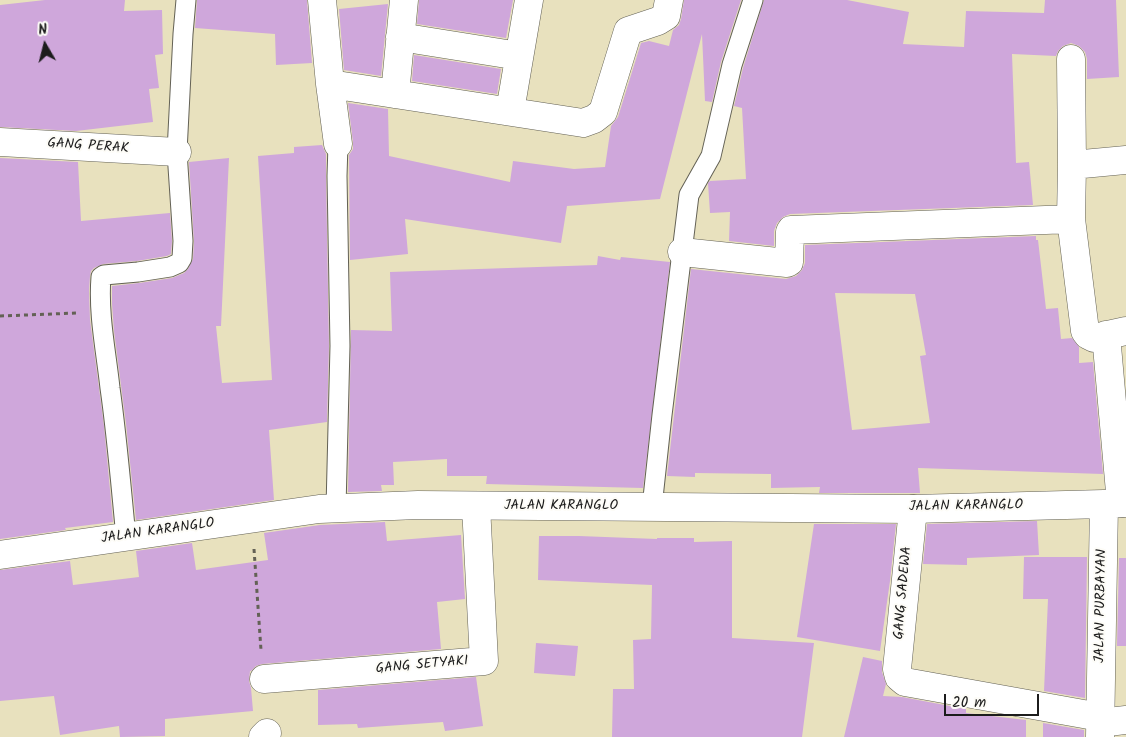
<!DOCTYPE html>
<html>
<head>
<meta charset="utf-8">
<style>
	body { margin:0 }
	#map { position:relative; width:1126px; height:737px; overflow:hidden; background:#e8e1be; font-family:Kalam,sans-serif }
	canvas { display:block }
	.north { position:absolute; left:20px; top:20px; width:50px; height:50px; -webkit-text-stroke:4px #fdfcf7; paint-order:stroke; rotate:352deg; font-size:14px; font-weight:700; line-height:20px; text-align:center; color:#1c1c1c }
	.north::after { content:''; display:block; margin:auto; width:18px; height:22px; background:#1c1c1c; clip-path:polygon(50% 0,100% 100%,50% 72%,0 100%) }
	.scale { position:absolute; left:944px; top:694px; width:95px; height:22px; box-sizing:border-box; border:2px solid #1c1c1c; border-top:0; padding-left:6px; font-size:15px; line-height:18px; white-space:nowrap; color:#1c1c1c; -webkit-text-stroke:4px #fdfcf7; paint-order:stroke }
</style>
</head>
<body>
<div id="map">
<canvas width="1126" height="737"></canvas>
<div class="north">N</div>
<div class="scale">20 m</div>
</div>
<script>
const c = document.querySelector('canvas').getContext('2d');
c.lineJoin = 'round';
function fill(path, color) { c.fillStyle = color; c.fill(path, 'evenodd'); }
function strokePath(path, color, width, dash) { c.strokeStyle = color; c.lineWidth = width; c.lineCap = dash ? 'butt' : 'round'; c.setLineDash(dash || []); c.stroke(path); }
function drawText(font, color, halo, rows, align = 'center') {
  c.font = font + ' Kalam,sans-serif'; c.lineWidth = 4; c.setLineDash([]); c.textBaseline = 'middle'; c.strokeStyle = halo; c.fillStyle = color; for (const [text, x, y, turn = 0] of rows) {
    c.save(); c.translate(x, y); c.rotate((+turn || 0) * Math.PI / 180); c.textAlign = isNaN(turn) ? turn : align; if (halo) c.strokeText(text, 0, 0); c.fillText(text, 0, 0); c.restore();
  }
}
const building = new Path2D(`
	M45,0H125L124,11L162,10L163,54L155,55L159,88L149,89L153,122L76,131L0,127V5Z
	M197,0H307L312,63L276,65L275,34L195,28Z
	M419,0H513L506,38L417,24Z
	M684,0H741L721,62L712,102L705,101L702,34L660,199L567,206L561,243L405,219L408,254L350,260L349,155L353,149V142L348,103L388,109L389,156L510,182L513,161L574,169L605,167L611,126L618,117L641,43L649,41L669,46L673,30L679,25L681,19Z
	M764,0H847L909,12L903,44L964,47L966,11L1044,13L1045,0H1116L1119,77L1087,79V59L1085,52L1079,46L1071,43L1063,46L1058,51L1056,56L1012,54L1016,163L1029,162L1033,205L790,214L783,217L777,223L774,231V246L729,241L730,212L710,213L708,183L710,181L746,179L742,108L734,106L743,68Z
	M388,4L381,76L344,70L339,9Z
	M414,55L501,69L497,94L412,81Z
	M322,145L326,154V176L329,346L327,422L269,430L274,500L136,520L126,424L114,331L112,304V286L139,283L172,278L184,273L188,269L193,259L194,242L189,162L229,158L221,326H216L222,383L272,380L258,156L294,153V147Z
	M0,158L78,162L81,221L170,213L172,241L171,254L167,256L137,261L103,264L94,268L91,271L90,276L89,291L90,320L104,426L113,522L65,528L66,530L0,539Z
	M1036,236V240H1038L1046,309L1058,308L1061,339L1072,338L1079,347V363L1093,362L1103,474L918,468L920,493H819L820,487L771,488V474L695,473V477L667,476L691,269L786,279L796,276L802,270L805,263V245ZM835,293L915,294L926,355L920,356L930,423L852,430Z
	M598,256L620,260L621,257L670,262L643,488L486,484L487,476H447V459L393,462L394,485H381L382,491L348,492L351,330L392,331L390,272L597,265Z
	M1037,521L1039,555L967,558V565L923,564L927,524Z
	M385,522L387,541L461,535L465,599L437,602L441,649L262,664L256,666L251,671H250L249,681L251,688L253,711L165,719V736L120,737L119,726L60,735L54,696L0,701V570L70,561L73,585L139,577L136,551L192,543L196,570L268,560L264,533L320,525Z
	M814,524H896L890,581L880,651L797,637Z
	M539,536H579L657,539V538H694V542L732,541V638L814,643L802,737H612L613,689H634L633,640L651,639L652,585L538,580Z
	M1024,557H1087L1085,698L1044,691L1048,599H1023Z
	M1119,558H1126V646H1117Z
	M536,643L578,646L575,676L534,673Z
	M863,657L882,661V672L886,684L883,696L902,697L966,709V713L1026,720V737H844Z
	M476,677L483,726L445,731L443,722L358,728L357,724L318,725V690Z
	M1043,723L1084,730V737H1043Z`);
const path = new Path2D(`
	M0,316L77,313
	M254,549L261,650`);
const service = new Path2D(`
	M652,507L662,415L689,195L711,156L732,65L753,0
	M336,508L340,346L337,176L338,144
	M126,537C121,487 117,437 110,388C106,351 98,314 101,277L104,275L138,272L170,267L179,263L182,258L183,241L177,152L183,34L186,0`);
const minor = new Path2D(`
	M322,0L330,84L583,123L594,119L603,112L628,31L658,21L666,16L669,0
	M400,37L519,56
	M1071,59L1072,165
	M330,84L338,144
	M395,94L404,0
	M510,111L529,0
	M0,142L177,152
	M1126,160L1072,165L1071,219L1085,331L1088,335L1094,338L1126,331
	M682,252L787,263L789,262L790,232L791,230L1071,219
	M1106,335L1121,503
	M913,509L897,669L899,677L905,682L1100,717
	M264,679L484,661L476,506
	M1100,723L1126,720
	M263,737L267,733`);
const tertiary = new Path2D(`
	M0,555L319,509L418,505L913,509L1104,504L1126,503
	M1100,737L1104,504`);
const streetNames = [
	["GANG PERAK",88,147,4],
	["JALAN KARANGLO",561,507],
	["JALAN KARANGLO",966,507,-1],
	["JALAN KARANGLO",158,532,-8],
	["GANG SADEWA",904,593,-85],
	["JALAN PURBAYAN",1102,606,-89],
	["GANG SETYAKI",422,666,-5]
];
fill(building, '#cfa7db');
strokePath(service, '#636155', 21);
strokePath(minor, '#636155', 29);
strokePath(tertiary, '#636155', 29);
strokePath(path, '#636155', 3, [4, 4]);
strokePath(service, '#fff', 19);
strokePath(minor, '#fff', 28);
strokePath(tertiary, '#fff', 28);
drawText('14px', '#1c1c1c', '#fdfcf7', streetNames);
</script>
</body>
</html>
